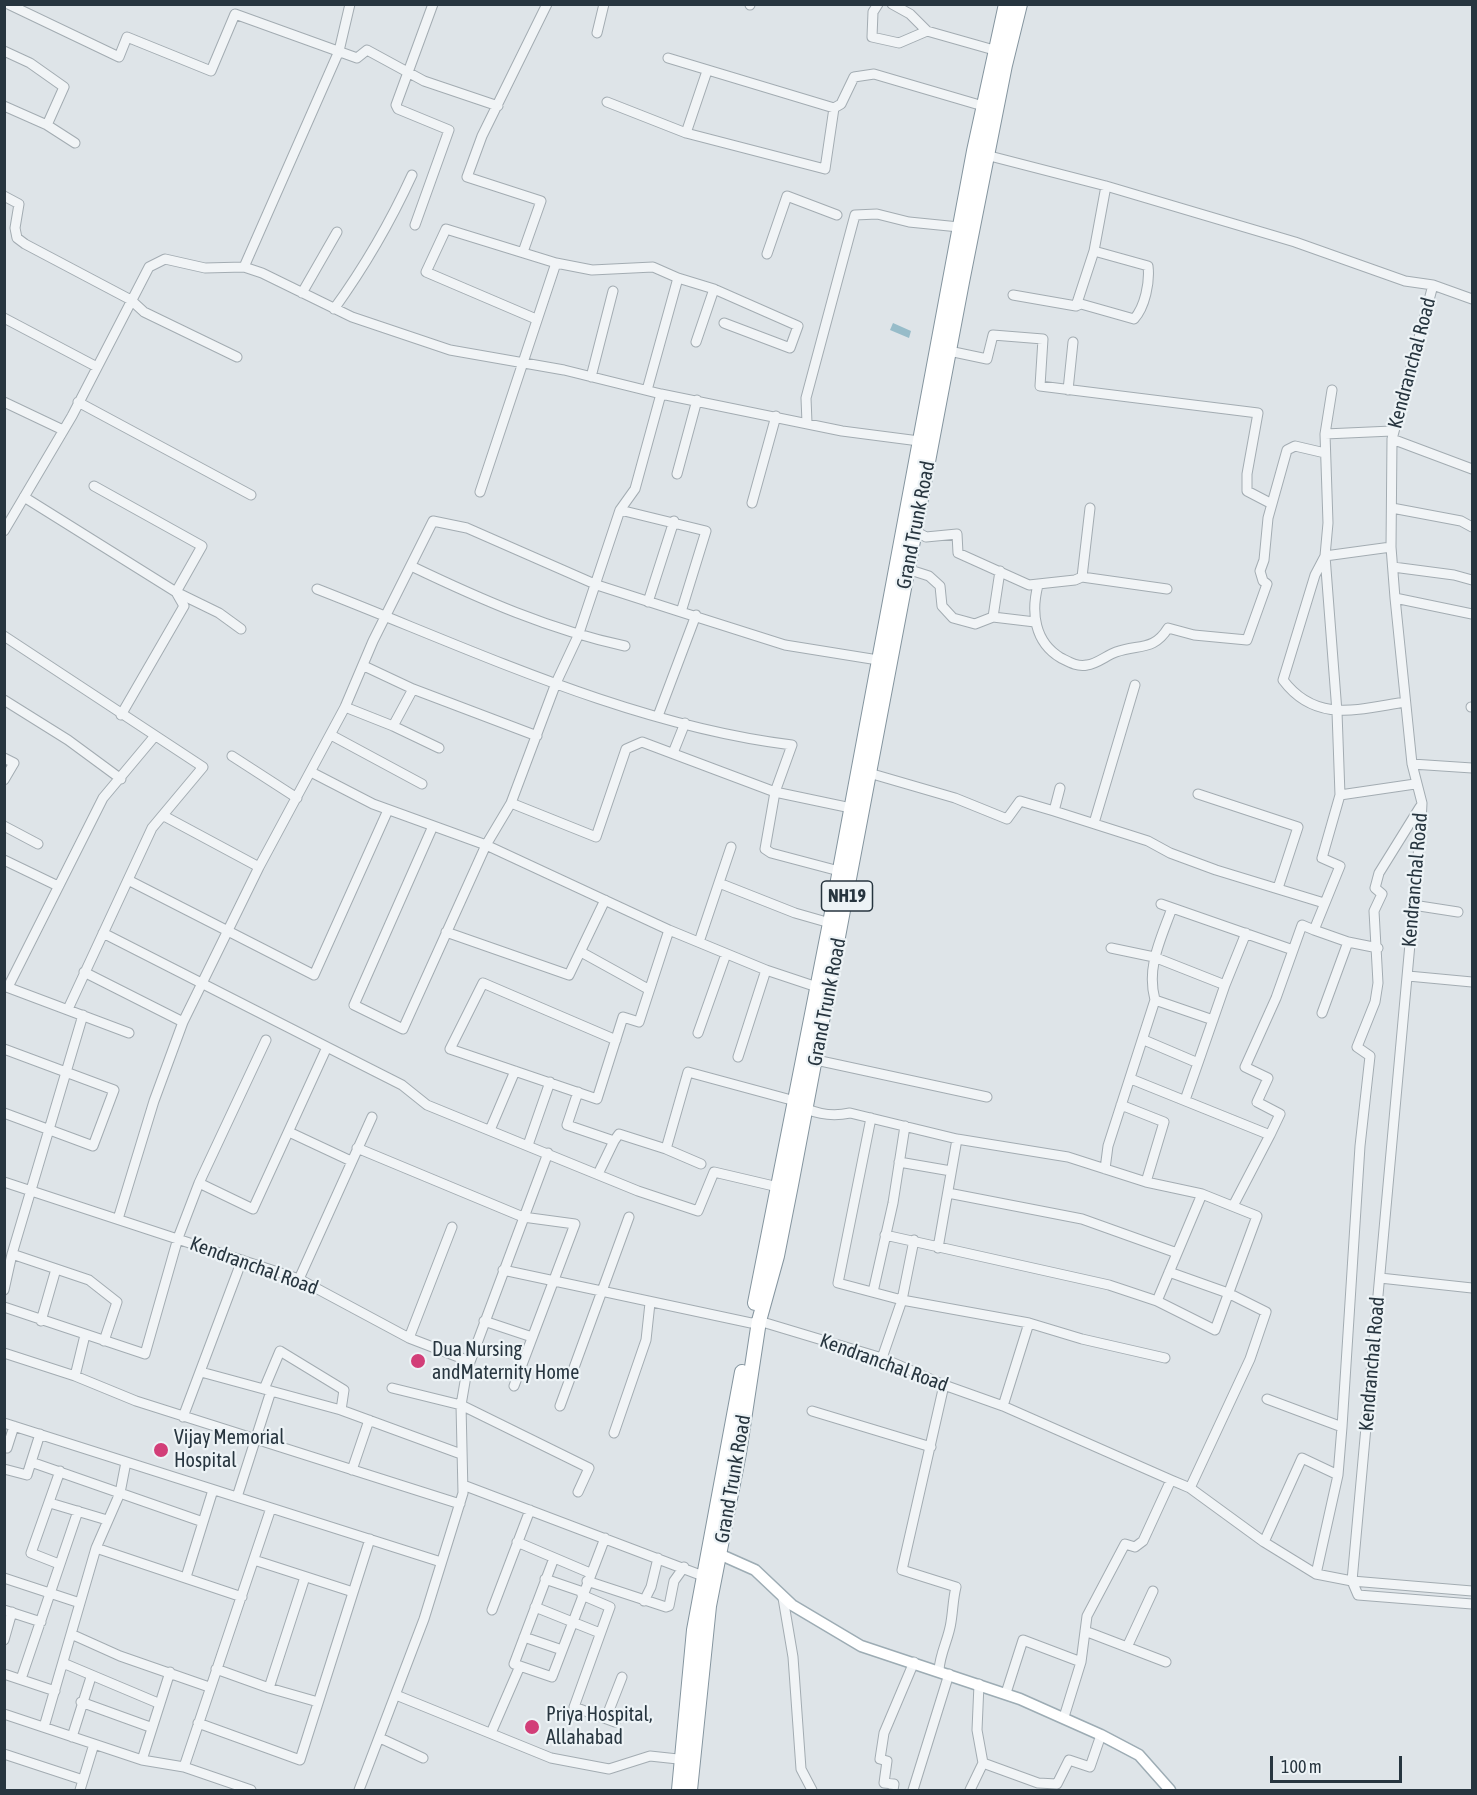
<!DOCTYPE html>
<html>
<head>
<meta charset="utf-8">
<style>
	body { margin:0 }
	#map { position:relative; width:1477px; height:1795px; overflow:hidden; background:#dee4e8; font-family:"Asap Condensed",sans-serif }
	canvas { display:block }
	.frame { position:absolute; inset:0; border:6px solid #27353f; pointer-events:none }
	.scale { position:absolute; left:1270px; top:1756px; width:132px; height:27px; box-sizing:border-box; border:3px solid #27353f; border-top:0; padding-left:8px; font-size:18px; line-height:21px; white-space:nowrap; color:#27353f; -webkit-text-stroke:4px #edf3f6; paint-order:stroke }
</style>
</head>
<body>
<div id="map">
<canvas width="1477" height="1795"></canvas>
<div class="frame"></div>
<div class="scale">100 m</div>
</div>
<script>
const c = document.querySelector('canvas').getContext('2d');
c.lineJoin = 'round';
function fill(path, color) { c.fillStyle = color; c.fill(path, 'evenodd'); }
function strokePath(path, color, width, dash) { c.strokeStyle = color; c.lineWidth = width; c.lineCap = dash ? 'butt' : 'round'; c.setLineDash(dash || []); c.stroke(path); }
function drawText(font, color, halo, rows, align = 'center') {
  c.font = font + ' "Asap Condensed",sans-serif'; c.lineWidth = 4.5; c.setLineDash([]); c.textBaseline = 'middle'; c.strokeStyle = halo; c.fillStyle = color; for (const [text, x, y, turn = 0] of rows) {
    c.save(); c.translate(x, y); c.rotate((+turn || 0) * Math.PI / 180); c.textAlign = isNaN(turn) ? turn : align; if (halo) c.strokeText(text, 0, 0); c.fillText(text, 0, 0); c.restore();
  }
}
const water = new Path2D(`
	M893,323L911,331L909,338L890,330Z`);
const minor = new Path2D(`
	M8,4L119,57L127,37L211,71L235,14L357,58L367,50L424,81L498,106
	M878,4L873,12L872,37L899,43L927,31
	M892,4L910,14L927,31L994,50
	M750,5V4
	M597,33L604,4
	M4,51L30,63L64,87L47,125L75,143
	M668,58L834,108L841,104L854,77L874,74L983,106
	M607,102L686,133L825,169L834,108
	M4,106L47,125
	M686,133L707,71
	M982,154L1106,186L1295,242L1405,281L1433,285L1472,299
	M4,196L19,204L15,228L17,238L25,244L131,300L144,312L237,357
	M415,225L449,130L398,109L396,105L433,4
	M523,252L541,201L467,177L482,136L547,4
	M767,254L787,196L837,215
	M556,263L592,270L653,267L678,278
	M244,267L339,51L350,4
	M302,293L337,232
	M1013,295L1076,306L1081,304L1134,319C1145,307 1150,282 1148,266L1094,251L1106,186
	M1076,306L1094,251
	M334,309C365,266 390,223 412,175
	M4,318L97,367
	M696,342L714,289
	M949,351L987,359L993,335L1043,339L1040,386L1258,413L1247,474V491L1272,504
	M591,377L613,291
	M647,390L678,278L714,289L798,326L790,348L724,323
	M1068,390L1073,342
	M4,402L63,430
	M78,402L251,495
	M807,423L806,398L855,215L877,214L909,222L959,227
	M1325,434L1392,431
	M1392,439L1472,469
	M677,474L697,400
	M94,486L202,546L176,592L184,606L121,715
	M480,492L556,263L446,229L426,272L536,319
	M24,497L176,592L219,613L241,629
	M752,503L776,416
	M1392,508L1461,521L1472,527
	M620,510L706,531L681,612
	M916,525L917,532L926,537L957,534L958,553L1029,585L1075,580L1082,577L1167,589
	M4,531L72,416L149,267L165,259L205,268L244,267L262,273L352,317L450,350L564,370L661,394L842,431L919,441
	M1391,547L1325,556L1315,575L1283,680C1316,724 1359,709 1405,702
	M411,566C480,599 550,630 625,646
	M1393,567L1454,575L1472,580
	M904,568L929,576L940,586L942,606L953,618L975,624L993,617L1035,622
	M1082,577L1090,508
	M1038,585C1031,612 1034,642 1061,658C1069,662 1077,667 1087,665C1097,664 1107,655 1116,652C1139,644 1154,651 1168,628L1194,635L1247,640L1267,584L1263,581L1260,571L1264,560L1268,518L1287,450L1295,446L1325,453
	M317,589C469,648 628,725 792,745L775,792L765,849L771,853L839,871
	M1395,598L1472,614
	M648,602L674,521
	M993,617L1000,571
	M4,636L203,767L152,828L68,1009
	M364,666L413,689L537,736
	M4,700L68,740L121,779
	M345,707L393,726L439,748
	M1471,707H1472
	M658,716L696,615
	M393,726L413,689
	M331,735L422,784
	M673,753L685,723
	M232,756L297,798
	M4,758L14,763L4,780
	M1412,764L1472,768
	M311,772L373,804L486,845L669,930L766,970L738,1057
	M869,773L955,798L1007,819L1020,801L1054,811
	M1060,788L1054,811L1148,841L1170,853L1216,870L1324,903
	M1198,794L1298,827L1278,888
	M1340,795L1415,784
	M511,803L596,837L626,749L642,742L775,792L851,808
	M164,816L259,867
	M1094,823L1135,685
	M4,826L38,844
	M433,826L354,1005L403,1029L486,845L511,803L556,683L578,636L620,510L635,489L661,394
	M4,860L58,886
	M128,880L314,975L388,810
	M719,883L795,913L830,923
	M1161,904L1293,950
	M1413,905L1458,912
	M1314,930L1348,942L1378,948
	M446,932L569,975L605,900
	M103,933L327,1047
	M699,942L731,847
	M1111,948L1154,957L1225,985L1246,933
	M581,952L648,989
	M766,970L817,987
	M84,972L183,1022
	M1408,976L1472,982
	M4,986L129,1033
	M8,987L103,798L154,737
	M1155,1000L1213,1020
	M1322,1013L1348,942
	M698,1033L726,954
	M616,1040L483,983L450,1049L597,1099L623,1017L639,1022L669,930
	M1144,1040L1198,1063L1185,1100
	M4,1049L114,1090L93,1146L4,1113
	M816,1060L987,1097
	M1198,1063L1225,985
	M1131,1079L1270,1135L1233,1206
	M578,1092L567,1125L614,1141L619,1134L666,1149L688,1072L795,1101C810,1114 831,1117 850,1113L957,1139L1068,1157L1146,1182L1202,1194L1257,1216L1215,1330L1157,1301L1109,1285L885,1235
	M1121,1105L1164,1122L1146,1182
	M871,1118L838,1283L902,1300L1029,1323L1082,1339L1165,1358
	M490,1130L515,1071
	M289,1132L351,1161
	M1270,1135L1280,1114L1257,1102L1268,1078L1245,1067L1276,998L1302,925L1314,930L1340,866L1322,858L1340,795L1337,712L1325,556L1328,523L1325,434L1332,390
	M528,1145L550,1082
	M357,1148L523,1217L575,1224L514,1386
	M666,1149L701,1164
	M899,1162L951,1171
	M1105,1169L1108,1146L1155,1000C1146,967 1161,939 1172,908
	M598,1174L614,1141
	M4,1182L299,1279L409,1338L469,1361
	M199,1183L253,1209L327,1047L402,1085L427,1105L638,1191L698,1211L714,1172L778,1187
	M948,1193L1082,1219L1177,1253
	M118,1219L154,1101L183,1022L259,867L345,707L373,641L433,521L467,528L597,585L681,612L785,645L878,660
	M938,1248L957,1139
	M12,1254L89,1280L117,1302L104,1341
	M503,1270L751,1323L759,1321L882,1358L944,1385L1003,1406L1171,1480L1190,1488L1264,1542L1316,1574L1352,1581L1421,823L1422,803L1412,764L1395,598L1391,547L1392,439L1433,285
	M1169,1272L1228,1293L1266,1312L1250,1359L1190,1488
	M1380,1278L1472,1288
	M299,1279L372,1117
	M4,1290L12,1254L83,1015
	M873,1292L893,1203L905,1126
	M1157,1301L1202,1194
	M4,1307L145,1354L178,1238L199,1183L266,1040
	M41,1321L56,1269
	M484,1321L532,1337
	M409,1338L452,1227
	M4,1353L75,1376L136,1401L460,1504
	M882,1358L902,1300L914,1240
	M201,1372L341,1410L461,1454
	M75,1376L85,1335
	M392,1388L461,1405L589,1468L578,1492
	M264,1389L280,1351L344,1390L341,1410
	M1267,1399L1342,1427L1338,1475L1316,1574
	M560,1406L629,1217
	M1003,1406L1029,1323
	M812,1411L931,1447
	M183,1417L242,1260
	M4,1423L441,1562
	M1342,1427L1360,1146L1370,1056L1357,1047L1375,1002L1378,983L1374,911L1382,894L1375,888L1379,873L1420,807
	M614,1433L646,1340L650,1303
	M7,1448L14,1426
	M31,1462L203,1522
	M4,1469L27,1475L40,1434
	M352,1470L369,1420
	M463,1485L703,1576
	M237,1497L271,1391
	M50,1503L107,1520
	M517,1542L590,1573
	M1264,1542L1302,1458L1338,1475
	M96,1548L242,1597
	M554,1558L514,1664L552,1677L605,1538
	M254,1560L353,1592
	M59,1564L31,1553L60,1471
	M186,1577L213,1490
	M4,1578L80,1603
	M545,1579L583,1592
	M587,1581L666,1607L669,1606L674,1581L684,1567
	M1472,1591L1352,1581L1358,1595L1472,1604
	M582,1595L610,1607L574,1707L615,1722
	M783,1598L793,1657L801,1769L812,1790
	M644,1601L651,1587L658,1558
	M535,1607L600,1633
	M4,1610L41,1622
	M492,1610L530,1510
	M1085,1631L1166,1662
	M71,1634L120,1656L209,1687
	M524,1637L562,1650
	M4,1640L12,1612
	M1128,1645L1153,1591
	M63,1663L158,1703
	M216,1669L269,1688L318,1702
	M939,1670C940,1653 949,1638 951,1622C953,1610 953,1599 956,1587L902,1570L944,1385
	M4,1674L55,1691
	M21,1679L78,1511
	M269,1688L305,1577
	M1006,1693L1023,1640L1081,1662
	M396,1695L551,1758L609,1769L650,1756L687,1760
	M81,1702L150,1727
	M4,1714L142,1760L184,1767L251,1790
	M1064,1717L1081,1662L1087,1616L1125,1544L1135,1547L1143,1541L1171,1480
	M606,1718L622,1677
	M198,1723L300,1760L370,1539
	M44,1727L96,1548L120,1493L126,1462
	M491,1733L520,1666
	M72,1737L91,1677
	M380,1738L423,1758
	M4,1754L83,1780
	M142,1760L170,1672
	M983,1763L1038,1783L1057,1784L1069,1760L1090,1767L1101,1735
	M184,1767L271,1508
	M80,1790L94,1744
	M359,1790L424,1619L463,1493L461,1405L467,1370L548,1153
	M893,1790L894,1784L884,1783L887,1761L880,1759L884,1733L914,1662
	M913,1790L949,1674
	M970,1790L983,1763L977,1730L979,1684`);
const major = new Path2D(`
	M719,1554L755,1570L792,1605L861,1646L1020,1699L1101,1735L1139,1755L1170,1790`);
const highway = new Path2D(`
	M755,1303L830,923L974,151L1006,4
	M679,1790L694,1630L742,1372
	M690,1790L709,1606L739,1453L759,1321L777,1256L791,1185L962,282L1005,65L1020,4`);
const markers = [
	[418,1361,8,"#d23e78"],
	[161,1450,8,"#d23e78"],
	[532,1727,8,"#d23e78"]
];
const shields = [
	[847,896,51]
];
const shieldNames = [
	["NH19",847,896]
];
const streetNames = [
	["Kendranchal Road",1412,363,-75],
	["Grand Trunk Road",916,525,-79],
	["Kendranchal Road",1415,880,-85],
	["Grand Trunk Road",827,1002,-79],
	["Kendranchal Road",254,1266,20],
	["Kendranchal Road",884,1363,20],
	["Kendranchal Road",1372,1364,-85],
	["Grand Trunk Road",733,1479,-80]
];
const poiNames = [
	["Dua Nursing",432,1350],
	["andMaternity Home",432,1373],
	["Vijay Memorial",174,1438],
	["Hospital",174,1461],
	["Priya Hospital,",546,1715],
	["Allahabad",546,1738]
];
fill(water, '#97bcc9');
strokePath(minor, '#a3acb2', 11);
strokePath(major, '#9dacb4', 13);
strokePath(highway, '#85959f', 16);
strokePath(minor, '#f1f4f6', 9);
strokePath(major, '#fff', 10);
strokePath(highway, '#fff', 14);
for (const [x, y, r, color] of markers) { const dot = new Path2D(); dot.arc(x, y, r, 0, 2 * Math.PI); c.fillStyle = color; c.fill(dot); strokePath(dot, '#edf3f6', 2); }
for (const [x, y, w] of shields) { const box = new Path2D(); box.roundRect(x - w / 2, y - 15, w, 30, 4.5); c.fillStyle = '#edf3f6'; c.fill(box); strokePath(box, '#27353f', 1.5); }
drawText('bold 18px', '#27353f', null, shieldNames);
drawText('20px', '#27353f', '#edf3f6', streetNames);
drawText('20px', '#27353f', '#edf3f6', poiNames, 'left');
</script>
</body>
</html>
